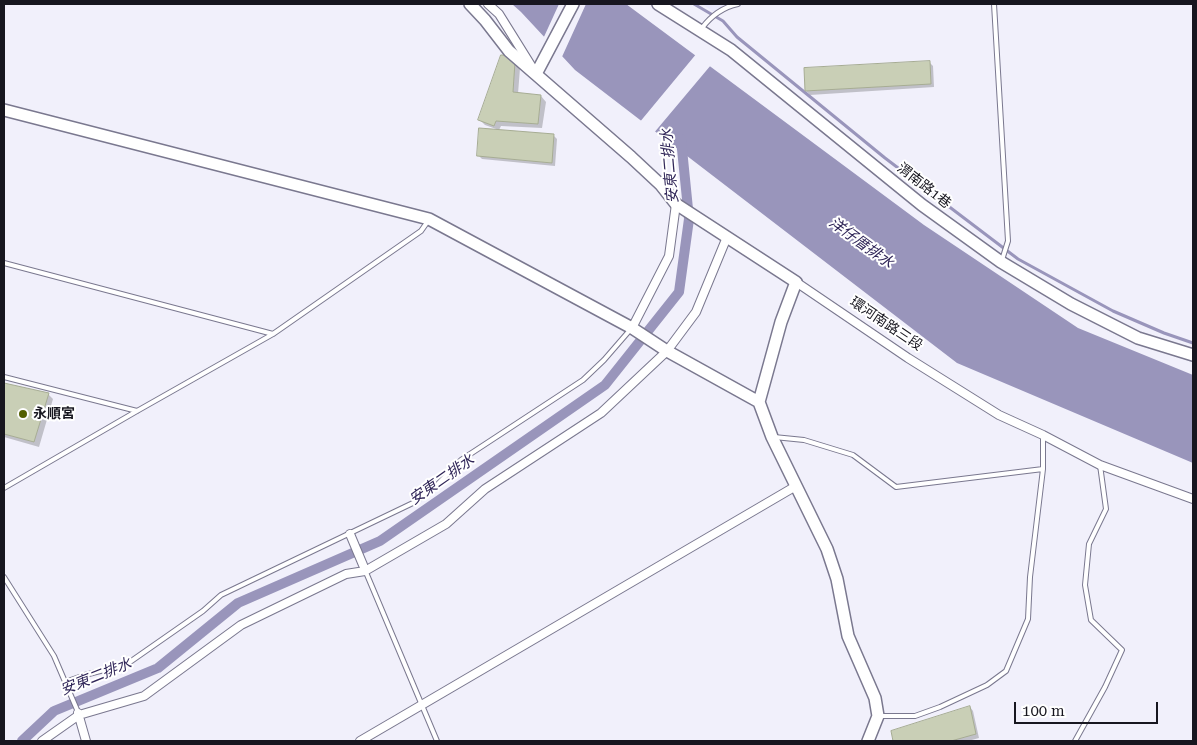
<!DOCTYPE html>
<html>
<head>
<meta charset="utf-8">
<style>
	body { margin:0 }
	#map { position:relative; width:1197px; height:745px; overflow:hidden; background:#f1f0fb; font-family:"Roboto Serif",serif }
	canvas { display:block }
	.frame { position:absolute; inset:0; border:5px solid #17161f; pointer-events:none }
	.scale { position:absolute; left:1014px; top:702px; width:144px; height:22px; box-sizing:border-box; border:2px solid #17161f; border-top:0; padding-left:6px; font-size:15px; line-height:18px; white-space:nowrap; color:#17161f; -webkit-text-stroke:4px #fff; paint-order:stroke }
</style>
</head>
<body>
<div id="map">
<canvas width="1197" height="745"></canvas>
<div class="frame"></div>
<div class="scale">100 m</div>
</div>
<script>
const c = document.querySelector('canvas').getContext('2d');
c.lineJoin = 'round';
function fill(path, color) { c.fillStyle = color; c.fill(path, 'evenodd'); }
function strokePath(path, color, width, dash) { c.strokeStyle = color; c.lineWidth = width; c.lineCap = dash ? 'butt' : 'round'; c.setLineDash(dash || []); c.stroke(path); }
function drawText(font, color, halo, rows, align = 'center') {
  c.font = font + ' "Roboto Serif","Noto Sans TC",serif'; c.lineWidth = 4; c.setLineDash([]); c.textBaseline = 'middle'; c.strokeStyle = halo; c.fillStyle = color; for (const [text, x, y, turn = 0] of rows) {
    c.save(); c.translate(x, y); c.rotate((+turn || 0) * Math.PI / 180); c.textAlign = isNaN(turn) ? turn : align; if (halo) c.strokeText(text, 0, 0); c.fillText(text, 0, 0); c.restore();
  }
}
const built = new Path2D(`
	M702,4H729L714,12Z`);
const water = new Path2D(`
	M512,4H626L924,225L1078,328L1193,375V463L957,363L575,70L521,12Z`);
const pier = new Path2D(`
	M559,4H586L561,59L543,39Z
	M697,53L711,65L653,134L639,123Z`);
const shadow = new Path2D(`
	M508,56L520,68L518,94L541,96L546,102L542,128L501,126L499,130L485,125L480,120Z
	M929,62L933,66L934,87L810,95L806,91Z
	M553,135L557,139L555,166L482,159L478,155Z
	M4,385L48,394L53,399L39,447L4,437Z
	M970,707L973,711L979,738L968,741H895L892,731Z`);
const stream = new Path2D(`
	M694,4L723,21L737,37L885,158L1018,259L1113,311L1164,333L1193,343`);
const canal = new Path2D(`
	M22,741L54,711L158,668L238,603L380,541L605,385L679,292L689,219L681,139`);
const building = new Path2D(`
	M501,55H508L515,62L513,92L541,95L538,124L496,121L494,126L478,120Z
	M930,61L931,84L805,91L804,68Z
	M479,128L554,134L552,163L477,156Z
	M4,383L49,393L34,442L4,434Z
	M970,706L976,734L951,741H893L891,731Z`);
const lane = new Path2D(`
	M994,4L1008,241L1002,260
	M702,28C711,16 724,7 738,4
	M4,263L273,334
	M4,377L137,411
	M774,437L804,440L853,455L896,487L1043,469
	M4,488L137,411L273,334L421,231L428,221
	M365,570L437,741
	M4,577L54,656L78,712
	M65,682L85,675L127,664L203,611L221,595L415,502L436,486L461,460L583,380L604,360L630,330
	M880,716H915L940,707L987,685L1006,671L1028,619L1030,577L1043,469V436
	M1075,741L1105,687L1122,650L1091,620L1085,585L1089,544L1106,509L1100,465`);
const street = new Path2D(`
	M488,4L499,14L532,67
	M796,282L908,358L999,415L1043,435L1100,465L1193,499
	M632,328L669,256L676,204
	M350,534L363,565
	M78,713L86,741
	M42,741L79,715L144,696L241,625L346,574L365,571L446,524L485,489L601,413L667,351L696,312L727,237
	M360,741L796,486`);
const secondary = new Path2D(`
	M470,4L485,20L509,51L631,157L661,185L676,204L796,282L781,322L759,402L772,437L827,549L837,579L848,636L875,698L878,716L868,741
	M658,4L731,50L922,205L1001,262L1071,304L1138,338L1193,355
	M536,74L573,4
	M4,110L429,219L632,328L667,351L759,402`);
const markers = [
	[23,414,5,"#536000"]
];
const streetNames = [
	["渭南路1巷",924,186,38],
	["環河南路三段",886,324,34]
];
const poiNames = [
	["永順宮",33,414]
];
const waterNames = [
	["安東二排水",670,166,-95],
	["洋仔厝排水",861,243,36],
	["安東二排水",442,480,-35],
	["安東二排水",96,677,-22]
];
fill(built, '#e9e8fc');
fill(water, '#9995bb');
fill(pier, '#f1f0fb');
fill(shadow, '#0003');
strokePath(stream, '#9995bb', 3);
strokePath(canal, '#9995bb', 10);
fill(building, '#c9cfb6');
strokePath(building, '#a6ac93', 1);
strokePath(lane, '#7a788f', 6);
strokePath(street, '#7a788f', 10);
strokePath(secondary, '#7a788f', 14);
strokePath(lane, '#fff', 4);
strokePath(street, '#fff', 8);
strokePath(secondary, '#fff', 11);
for (const [x, y, r, color] of markers) { const dot = new Path2D(); dot.arc(x, y, r, 0, 2 * Math.PI); c.fillStyle = color; c.fill(dot); strokePath(dot, '#fff', 2); }
drawText('14px', '#17161f', '#fff', streetNames);
drawText('bold 14px', '#17161f', '#fff', poiNames, 'left');
drawText('italic 15px', '#312759', '#fff', waterNames);
</script>
</body>
</html>
